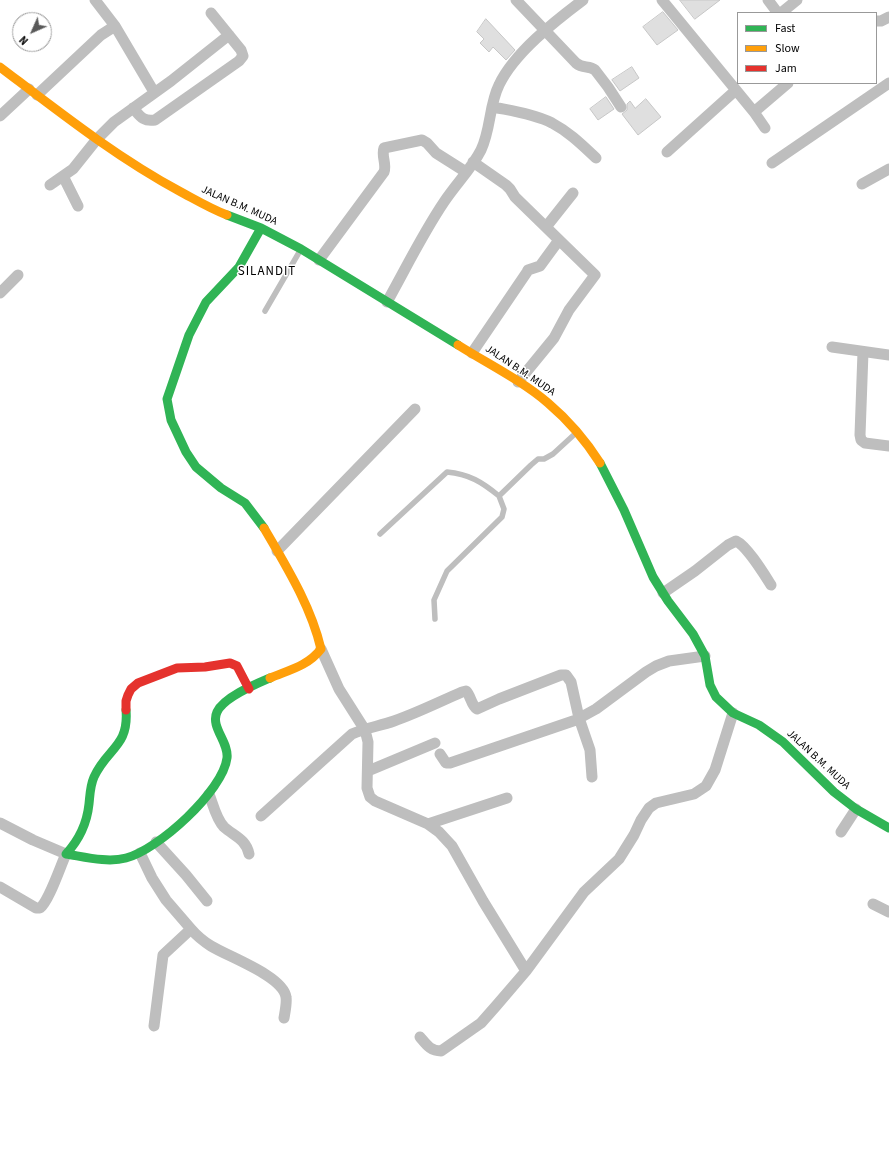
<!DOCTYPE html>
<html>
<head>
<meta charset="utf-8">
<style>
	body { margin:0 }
	#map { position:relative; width:889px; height:1154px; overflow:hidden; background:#fff; font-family:"Source Sans 3",sans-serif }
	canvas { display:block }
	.legend { position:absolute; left:737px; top:12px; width:140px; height:72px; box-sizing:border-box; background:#fff; border:1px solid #999; margin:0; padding:5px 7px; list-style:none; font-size:12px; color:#000 }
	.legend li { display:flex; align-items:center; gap:8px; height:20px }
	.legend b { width:20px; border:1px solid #999 }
	.north { position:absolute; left:12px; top:12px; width:40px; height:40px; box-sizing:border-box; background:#fff; border:1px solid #999; border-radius:50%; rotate:225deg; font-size:11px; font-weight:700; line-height:16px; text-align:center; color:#000 }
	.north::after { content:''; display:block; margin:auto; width:14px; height:18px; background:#595959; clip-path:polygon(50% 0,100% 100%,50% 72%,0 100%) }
</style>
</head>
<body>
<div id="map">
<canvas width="889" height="1154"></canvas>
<ul class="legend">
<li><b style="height:5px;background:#30b455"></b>Fast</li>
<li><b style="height:5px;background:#ff9f0a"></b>Slow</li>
<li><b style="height:5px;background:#e5322d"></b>Jam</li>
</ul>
<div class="north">N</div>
</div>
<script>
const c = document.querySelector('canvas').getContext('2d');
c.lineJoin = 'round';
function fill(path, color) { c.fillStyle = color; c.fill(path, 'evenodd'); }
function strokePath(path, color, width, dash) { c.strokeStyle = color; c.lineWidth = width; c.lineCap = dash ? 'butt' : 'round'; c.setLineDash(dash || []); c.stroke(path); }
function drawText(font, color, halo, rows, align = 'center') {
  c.font = font + ' "Source Sans 3",sans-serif'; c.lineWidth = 3; c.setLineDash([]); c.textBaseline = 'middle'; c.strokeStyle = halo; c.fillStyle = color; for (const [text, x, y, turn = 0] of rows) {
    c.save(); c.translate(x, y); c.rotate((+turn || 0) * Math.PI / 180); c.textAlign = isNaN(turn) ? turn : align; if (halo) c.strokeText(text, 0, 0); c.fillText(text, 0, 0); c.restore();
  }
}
const building = new Path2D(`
	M680,0H720L695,19Z
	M663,12L678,30L657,45L643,27Z
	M486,19L515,50L506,60L493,47L489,52L480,43L484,39L477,32Z
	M632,67L639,78L620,91L612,80Z
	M606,97L614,109L598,120L590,109Z
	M646,99L661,117L638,135L622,114L627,110V104L630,101L635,108Z`);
const lane = new Path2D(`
	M265,311L301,249
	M380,534L447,472C469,474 482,482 499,496
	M435,619L434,600L447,571L502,517L504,509L499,496L531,465L538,459H544L553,454L577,432`);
const street = new Path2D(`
	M95,0L115,26
	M516,0L576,63C583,69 589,65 595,70L608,87L621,107
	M662,0L754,112L765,128
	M768,0L777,12L780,13
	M781,13L797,0
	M876,21H881L889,17
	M37,95L101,35L115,26L154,92
	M493,107C512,111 534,114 552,123C569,132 582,145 596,158
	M133,108C140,116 143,122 155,120L239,61L243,56L241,50L211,13
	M754,112L788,83
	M0,116L29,89
	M667,152L736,90
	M473,162L506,185L510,189L515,197L595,275L569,310L554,338L518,382
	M772,163L889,83
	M63,176L78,206
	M862,184L889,169
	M50,185L73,169L97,139L114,122L171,81L229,35
	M546,227L573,193
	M319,260L384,172C387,164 381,156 384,148L422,140L427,143L436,153L466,172
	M0,293L18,275
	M387,302C406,268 423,233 444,202C456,184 472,168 481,150C491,129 489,105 499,85C514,53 555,21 583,0
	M832,347L889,355
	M863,352L860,435L861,440L865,443L889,446
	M472,353L527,272L528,270L540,266L559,240
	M277,551L415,409
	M663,593L695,571L728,545L736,541C747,546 764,574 771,585
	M321,649L339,689L365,730L368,742L367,788L370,797L375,801L428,824L439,832L452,846L483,901L526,971
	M440,754L446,763H450L576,720L596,709L646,672L656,666L669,661L705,656
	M368,771L435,743
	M209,794C213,804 216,819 224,827C234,836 246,839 249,854
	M261,816L352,734C365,728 380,726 394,721C417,713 439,702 462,692L466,691C471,696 471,705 477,709L499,699L561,675H566L571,682L579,718L590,750L592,777
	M0,823L33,840L66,854C60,867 49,901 40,908H36L0,887
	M428,824L507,798
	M841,832L856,809
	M156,842L186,875L207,901
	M140,853L152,878L166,900L191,929L163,955L154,1026
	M873,904L889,912
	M191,929C197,936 203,941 211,946C229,957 283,976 286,997C287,1003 285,1012 284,1018
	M420,1037C426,1044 430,1051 441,1051L481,1023L496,1006L526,971L584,892L619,859L634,835L641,820L649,808L656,803L694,794L706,786L715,770L733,713`);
const fast = new Path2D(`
	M227,215L261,228L301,249L458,345
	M261,228L239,267L206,302L189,335L167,399L171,420L186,452L196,467L221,488L245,503L264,528
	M600,463L624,510L653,577L668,601L693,634L705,656L710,685L716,697L733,713L759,725L783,742L834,792L856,809L889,828
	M126,710C129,747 107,748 94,777C90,786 90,795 89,804C87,823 79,840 66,854C85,857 108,863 126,858C158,850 223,791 227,758C229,742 210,727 217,712C224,697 256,684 270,678`);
const slow = new Path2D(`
	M0,67C58,111 116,157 181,192C196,200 211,209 227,215
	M458,345C488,364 521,380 548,403C568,420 586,441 600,463
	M264,528C286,566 311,606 321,649C308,666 289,670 270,678`);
const jam = new Path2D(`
	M126,710V701L128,695L131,689L138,683L177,668L205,667L230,663L237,666L249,689`);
const streetNames = [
	["JALAN B.M. MUDA",239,206,24],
	["JALAN B.M. MUDA",520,371,34],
	["JALAN B.M. MUDA",818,760,43]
];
const quarterNames = [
	["SILANDIT",267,272]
];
fill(building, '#dfdfdf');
strokePath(building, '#c7c7c7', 1);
strokePath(lane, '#bebebe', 5.5);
strokePath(street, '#bebebe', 11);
strokePath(fast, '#30b455', 9);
strokePath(slow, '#ff9f0a', 9);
strokePath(jam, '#e5322d', 9);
drawText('11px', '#000', '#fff', streetNames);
c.letterSpacing = '1px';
drawText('13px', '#000', '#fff', quarterNames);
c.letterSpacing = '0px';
</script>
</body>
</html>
